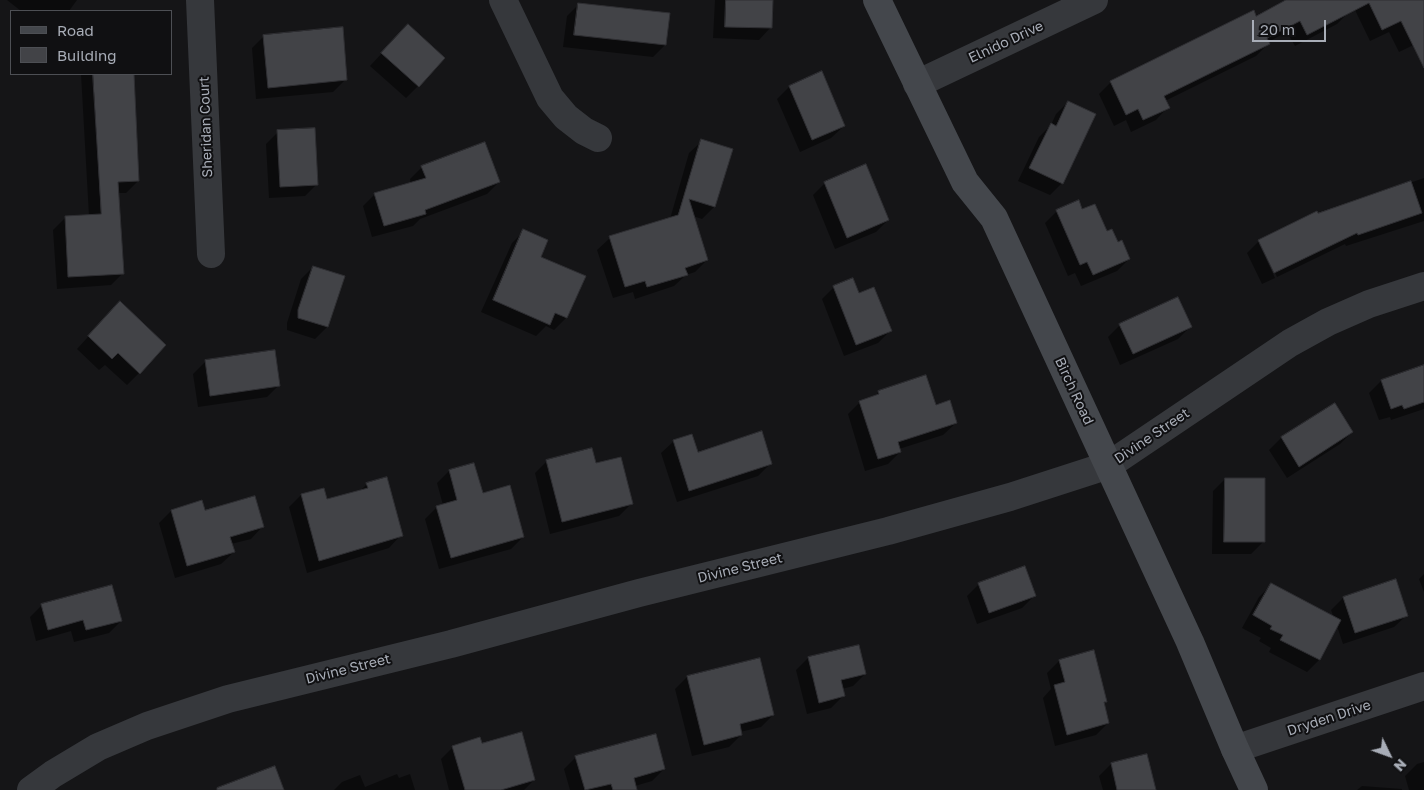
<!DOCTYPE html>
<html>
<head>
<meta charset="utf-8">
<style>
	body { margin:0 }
	#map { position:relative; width:1424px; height:790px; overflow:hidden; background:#151517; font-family:"Golos Text",sans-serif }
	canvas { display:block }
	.legend { position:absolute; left:10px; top:10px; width:162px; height:65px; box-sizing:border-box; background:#101012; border:1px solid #4d4f54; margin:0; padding:6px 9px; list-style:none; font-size:15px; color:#a8adb7 }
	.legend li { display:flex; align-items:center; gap:10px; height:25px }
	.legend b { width:25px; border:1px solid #4d4f54 }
	.north { position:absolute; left:1364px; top:730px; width:50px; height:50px; -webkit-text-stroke:4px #101012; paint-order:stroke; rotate:132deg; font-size:14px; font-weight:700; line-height:20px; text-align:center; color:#a8adb7 }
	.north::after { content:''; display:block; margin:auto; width:18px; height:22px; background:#a8adb7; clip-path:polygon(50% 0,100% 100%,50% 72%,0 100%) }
	.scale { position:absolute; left:1252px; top:20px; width:74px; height:22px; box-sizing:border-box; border:2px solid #a8adb7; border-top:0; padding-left:6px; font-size:15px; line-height:18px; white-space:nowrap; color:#a8adb7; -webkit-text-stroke:4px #101012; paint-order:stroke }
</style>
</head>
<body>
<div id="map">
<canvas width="1424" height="790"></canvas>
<ul class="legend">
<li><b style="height:6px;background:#44474c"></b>Road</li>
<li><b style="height:14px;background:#424347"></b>Building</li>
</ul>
<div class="north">N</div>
<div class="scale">20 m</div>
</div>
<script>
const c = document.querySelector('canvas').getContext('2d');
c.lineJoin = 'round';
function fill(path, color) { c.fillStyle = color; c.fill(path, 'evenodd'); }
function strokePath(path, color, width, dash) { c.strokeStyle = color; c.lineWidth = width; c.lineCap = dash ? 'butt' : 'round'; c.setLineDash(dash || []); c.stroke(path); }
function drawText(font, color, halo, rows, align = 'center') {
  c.font = font + ' "Golos Text",sans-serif'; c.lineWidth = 4; c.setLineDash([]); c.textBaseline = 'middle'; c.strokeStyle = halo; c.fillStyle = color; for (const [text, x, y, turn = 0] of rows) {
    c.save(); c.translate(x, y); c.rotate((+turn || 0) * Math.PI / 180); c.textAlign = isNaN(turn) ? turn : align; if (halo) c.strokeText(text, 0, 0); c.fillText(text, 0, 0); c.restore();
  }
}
const shadow = new Path2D(`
	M7,0H77L69,11H21Z
	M715,0H771V27L759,40L713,38Z
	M1289,0H1343L1349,12L1337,24L1295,46L1287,32L1268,42V44L1256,56L1165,101L1168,107L1156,120L1131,132L1126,120L1114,126L1099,94L1111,82L1256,17Z
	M1365,0H1424V40L1399,52L1389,32L1370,41L1355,10Z
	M579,4L665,45L653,57L563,47L567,16Z
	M408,25L418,86L406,98L370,66Z
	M264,36L345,80L333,92L256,99L252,48Z
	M81,74H133L138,181L126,193H117L123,273L111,285L57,289L53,230L65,218L89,216Z
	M789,87L844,126L831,138L800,152L777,99Z
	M1068,102L1062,183L1050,195L1018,181L1039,137L1051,125L1056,114Z
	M278,132L317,184L305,196L269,198L266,144Z
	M702,141L714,207L702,219L693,216L707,260L695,272L686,275L674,286L635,299L633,292L613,298L597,250L610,238L670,219L689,153Z
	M422,167L499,182L487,194L420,219L413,226L372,237L363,206L375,194L411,184L410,179Z
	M1424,178V221L1346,246L1345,244L1277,277L1262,244H1259L1275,278L1262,284L1247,253L1259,241L1317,215Z
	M825,183L888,220L876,232L835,249L813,195Z
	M1057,211H1082L1117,243L1129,259L1117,271L1081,286L1075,273L1068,276L1045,223Z
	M524,231L539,257L566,318L554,330L546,326L536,336L481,312L512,243Z
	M313,267L327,327L315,339L287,330V323L301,279Z
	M834,287L858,295L890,331L878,343L844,356L822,299Z
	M108,315L139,373L127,385L105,365L99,370L77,349Z
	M1120,325L1190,327L1178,339L1120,365L1108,337Z
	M206,361L279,385L267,397L198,407L193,374Z
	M1424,365V409L1391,420L1390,417L1379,420L1369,393L1381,381Z
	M879,392L935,406L956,423L943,435L899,449L900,452L888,464L865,471L848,414L860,402L874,397Z
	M1335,405L1352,432L1340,444L1287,478L1269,450L1281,438Z
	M674,441L697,453L770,464L758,476L677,502L661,453Z
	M547,461L595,465L631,504L619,516L550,534L535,473Z
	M449,471L482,495L523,537L511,549L439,569L425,519L437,507L443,505L437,483Z
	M1225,479L1263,542L1251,554H1212L1213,491Z
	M367,484L401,535L389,548L307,573L289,507L301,495L323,489L326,501L359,492Z
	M171,511H204L263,526L251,539L231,544L234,552L221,564L175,578L159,523Z
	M1424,574V592L1419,579Z
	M979,584L1034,596L1022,608L977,624L967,596Z
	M1271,585L1334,618L1331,610L1343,598L1407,615L1394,627L1343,644L1337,626L1319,660L1307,672L1269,652L1271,648L1259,641L1261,638L1242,628L1259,597Z
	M42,605L121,621L109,633L74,642L71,631L36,641L30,617Z
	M1094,652L1106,701L1103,704L1108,723L1096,735L1055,746L1043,698L1051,689L1047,673L1059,661Z
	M808,658L865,674L853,686L842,689L843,696L831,708L807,714L796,670Z
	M687,677L773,715L761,727L740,732L741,735L729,747L692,756L675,689Z
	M481,744L534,780L524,790H449L441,759L453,747Z
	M576,757L664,769L652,781L635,786L634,790H570L564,769Z
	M1424,762V790H1409L1405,776L1417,764Z
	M1111,764L1155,790H1103L1099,776Z
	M397,774L399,778L410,774L415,790H334L342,782L360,775L365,787Z
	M1362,786L1402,789V790H1357Z`);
const building = new Path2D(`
	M726,0H773L772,28L725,27Z
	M1286,0H1424V68L1401,21L1382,30L1369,3L1307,35L1300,21L1267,38L1270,44L1164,96L1170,108L1143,120L1138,109L1126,115L1110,81L1254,10L1256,16Z
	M578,3L670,13L666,45L574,35Z
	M408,24L445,58L419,87L381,53Z
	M343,27L347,80L268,88L263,35Z
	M822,71L845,126L812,140L789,86Z
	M93,74H134L139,181L118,182L124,274L68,277L65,216L101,214Z
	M1068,101L1096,114L1063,184L1029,168L1051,123L1056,126Z
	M315,128L318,185L280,187L277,130Z
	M701,139L733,149L715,207L689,199L708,260L685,268L688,275L647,287L645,281L625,287L609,236L678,215Z
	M485,142L500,182L425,210L426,214L384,226L374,193L426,178L421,166Z
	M866,164L889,220L847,238L824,182Z
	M1411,181L1422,213L1358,235L1357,233L1274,273L1258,240L1317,211L1318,213Z
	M1079,200L1082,209L1095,204L1107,231L1112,229L1118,242L1122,240L1130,259L1093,275L1087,262L1080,265L1056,210Z
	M523,229L548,240L541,257L586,276L567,318L555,313L550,325L493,300Z
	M313,266L345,276L328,327L298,318V310Z
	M853,278L859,293L874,287L892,331L856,345L833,286Z
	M1178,297L1192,327L1133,354L1119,324Z
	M120,301L166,345L140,374L118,353L112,359L88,336Z
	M275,350L280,386L210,396L205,360Z
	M1424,365V402L1404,409L1402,405L1391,409L1381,380Z
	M926,375L936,405L950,400L957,423L898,442L901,452L878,459L859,401L879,394L878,391Z
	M1335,403L1353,432L1299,467L1281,437Z
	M762,431L772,464L689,491L673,440L692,434L698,452Z
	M592,448L596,463L621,457L633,504L562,522L546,460Z
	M474,463L483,493L510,485L524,537L451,558L436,506L457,500L449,470Z
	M387,477L403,536L319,561L301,494L324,488L327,499L368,488L366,483Z
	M1225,478H1265V542H1224Z
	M255,496L264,527L230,537L235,552L187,566L171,510L202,500L205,510Z
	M1025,566L1036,596L989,613L978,583Z
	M1396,579L1408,616L1355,633L1343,597Z
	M1271,583L1341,620L1320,660L1280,640L1283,635L1270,629L1272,626L1253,615Z
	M112,585L122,621L86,630L83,620L48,630L41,604Z
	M859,645L866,674L841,680L845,696L819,703L808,657Z
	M1094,650L1107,702H1104L1109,723L1067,735L1054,685L1065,682L1059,660Z
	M760,658L774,715L740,724L742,735L704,745L687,676Z
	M522,732L535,780L501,790H465L452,746L480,737L482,743Z
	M656,734L665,769L634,778L637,790H613L611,784L585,790L575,756Z
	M1147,754L1156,790H1117L1111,763Z
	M275,766L284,790H217V788Z`);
const street = new Path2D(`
	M200,0L211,254
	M503,0L550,98L566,117L584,131L598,138
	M917,84L1094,0
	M1235,749L1424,686
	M31,790L53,774L98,747L147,726L228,699L451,644L639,593L888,531L1010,497L1109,465L1290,343L1328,322L1369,304L1424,286`);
const secondary = new Path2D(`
	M877,0L965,182L994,218L1190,642L1235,749L1254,790`);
const streetNames = [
	["Elnido Drive",1006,42,-25],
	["Sheridan Court",206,127,-92],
	["Birch Road",1074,391,65],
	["Divine Street",1152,436,-34],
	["Divine Street",740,568,-14],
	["Divine Street",348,669,-14],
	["Dryden Drive",1329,718,-18]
];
fill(shadow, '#0007');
fill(building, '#424347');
strokePath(building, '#2f2f33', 1);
strokePath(street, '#36383c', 28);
strokePath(secondary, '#44474c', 28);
drawText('14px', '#a8adb7', '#101012', streetNames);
</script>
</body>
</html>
